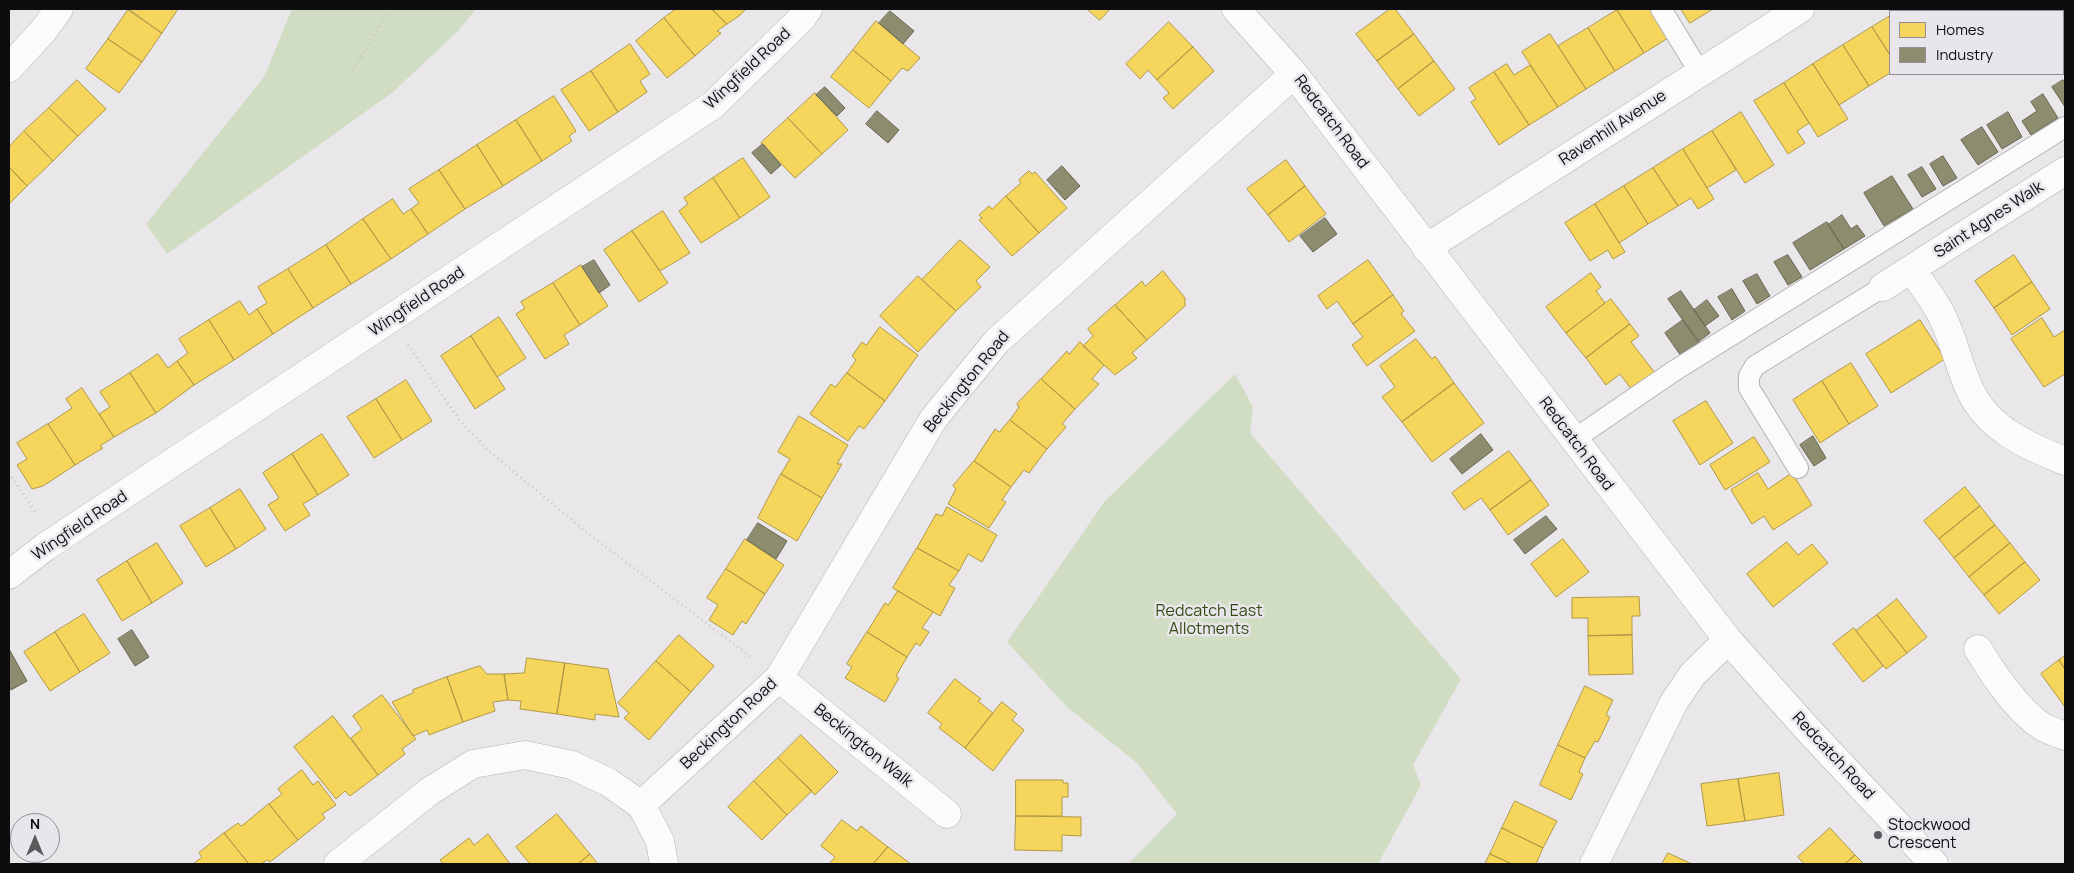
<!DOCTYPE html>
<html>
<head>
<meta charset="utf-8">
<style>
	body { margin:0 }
	#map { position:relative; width:2074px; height:873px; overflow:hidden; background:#e9e7ea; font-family:Manrope,sans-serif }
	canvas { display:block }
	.frame { position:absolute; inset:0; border:10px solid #0d0c0e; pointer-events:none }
	.legend { position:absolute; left:1889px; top:10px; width:175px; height:65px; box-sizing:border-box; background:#e9e6eb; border:1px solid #918f93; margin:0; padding:6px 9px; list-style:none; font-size:15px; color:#0d0c0e }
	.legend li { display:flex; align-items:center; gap:10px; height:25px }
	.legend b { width:25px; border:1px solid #918f93 }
	.north { position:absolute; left:10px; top:813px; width:50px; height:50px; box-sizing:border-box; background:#e9e6eb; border:1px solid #918f93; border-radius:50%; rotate:0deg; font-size:14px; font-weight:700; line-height:20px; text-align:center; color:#0d0c0e }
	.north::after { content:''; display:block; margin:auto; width:18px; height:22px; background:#5a595b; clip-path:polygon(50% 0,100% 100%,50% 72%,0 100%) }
</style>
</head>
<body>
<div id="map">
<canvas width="2074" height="873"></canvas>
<div class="frame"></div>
<ul class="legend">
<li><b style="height:14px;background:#f6d55c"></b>Homes</li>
<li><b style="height:14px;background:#8c8c6e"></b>Industry</li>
</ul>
<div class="north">N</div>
</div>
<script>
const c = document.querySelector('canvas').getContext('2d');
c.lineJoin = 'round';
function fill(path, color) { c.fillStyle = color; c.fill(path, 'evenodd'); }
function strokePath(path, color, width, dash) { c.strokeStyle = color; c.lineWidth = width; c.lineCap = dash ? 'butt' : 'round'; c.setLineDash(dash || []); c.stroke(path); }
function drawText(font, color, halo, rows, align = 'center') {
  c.font = font + ' Manrope,sans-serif'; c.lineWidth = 5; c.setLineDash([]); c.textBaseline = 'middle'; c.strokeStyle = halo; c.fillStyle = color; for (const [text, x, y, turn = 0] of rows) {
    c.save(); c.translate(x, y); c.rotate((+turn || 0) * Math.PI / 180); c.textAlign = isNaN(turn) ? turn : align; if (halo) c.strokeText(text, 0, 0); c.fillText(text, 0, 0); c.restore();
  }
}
const green = new Path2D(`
	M292,9H476L459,30L393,92L167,254L146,224L264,77Z
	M1235,374L1253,407L1250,433L1461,679L1413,765L1421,785L1378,864H1128L1177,814L1137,763L1067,707L1007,642L1105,501Z`);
const homes = new Path2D(`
	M129,9H178L162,33Z
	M676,9H712L727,24L717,31L721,33L695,56L664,18Z
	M712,9H746L739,16L727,24Z
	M1087,9H1110L1100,20Z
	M1390,9H1395L1414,34L1377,61L1356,34Z
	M1619,9H1657L1673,35L1644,53L1617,10Z
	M1681,9H1713L1690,23Z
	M1902,9H1944L1945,11H1903Z
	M1944,9H1985L1986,11H1945Z
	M128,10L162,33L142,62L108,39Z
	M1617,10L1644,53L1615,71L1588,28Z
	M1890,16V55L1872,27Z
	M664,18L695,56L667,78L636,41Z
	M876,21L920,58L908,71L902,68L891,81L853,50Z
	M1169,22L1193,47L1157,80L1148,70L1140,79L1126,64Z
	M1872,27L1890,55V73L1869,86L1843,45Z
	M1588,28L1615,71L1586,89L1558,46Z
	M1414,34L1434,61L1398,89L1377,61Z
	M1550,34L1586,89L1558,107L1522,52Z
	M108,39L142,62L119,93L86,69Z
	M630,44L650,74L640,81L647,92L618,112L591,71Z
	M1843,45L1869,86L1839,105L1813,64Z
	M1193,47L1214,71L1173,109L1163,98L1169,93L1157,80Z
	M853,50L891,81L869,108L831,77Z
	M1434,61L1455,89L1419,116L1398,89Z
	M1507,64L1514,75L1530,65L1558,107L1529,125L1494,72Z
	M1813,64L1848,119L1818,137L1784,83Z
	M591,71L618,112L589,131L561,90Z
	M1494,72L1529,125L1499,145L1471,102L1476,99L1469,88Z
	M77,80L106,109L78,136L49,108Z
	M1784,83L1809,123L1797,131L1805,143L1788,154L1754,101Z
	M815,93L848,130L822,154L788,118Z
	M554,96L576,131L569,136L572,141L542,161L516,120Z
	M49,108L78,136L53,161L24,131Z
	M1741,112L1774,165L1745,183L1712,131Z
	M788,118L822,154L795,178L761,143Z
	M516,120L542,161L503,186L477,145Z
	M24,131L53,161L27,186L9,167V147Z
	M1712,131L1736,170L1707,188L1683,149Z
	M477,145L503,186L465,209L439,170Z
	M1683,149L1714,199L1698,209L1691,198L1678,206L1653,168Z
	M743,158L770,197L740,218L713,178Z
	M1286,160L1305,186L1268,215L1247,189Z
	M9,167L27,186L9,204Z
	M1653,168L1678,206L1648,224L1624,186Z
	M439,170L465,209L428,234L411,209L419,203L409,189Z
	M1029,171L1032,174L1035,172L1067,208L1039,233L1006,196L1021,183L1019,180Z
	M713,178L740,218L701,243L679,211L688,204L684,198Z
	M1305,186L1326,214L1289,242L1268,215Z
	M1624,186L1648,224L1619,243L1595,204Z
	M1006,196L1039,233L1012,256L979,220L982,218L979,215L989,206L992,209Z
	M393,199L403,214L411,209L428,234L391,259L363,219Z
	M1595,204L1625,252L1613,259L1608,250L1590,261L1565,223Z
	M663,211L690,253L660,271L632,231Z
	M363,219L391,259L351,284L326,245Z
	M632,231L668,283L639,302L604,250Z
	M960,240L990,267L976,281L981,287L956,311L922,280Z
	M326,245L351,284L313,308L288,269Z
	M2014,255L2032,282L1994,308L1975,281Z
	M1368,260L1393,295L1353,324L1337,301L1327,309L1318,296Z
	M581,265L608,306L580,325L553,283Z
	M288,269L313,308L273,334L257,309L267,303L258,287Z
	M1163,271L1185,298V306L1147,340L1115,305L1142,281L1145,286Z
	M1591,273L1601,287L1596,291L1605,303L1566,333L1546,307Z
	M918,276L956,311L918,352L880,316Z
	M2032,282L2050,309L2012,335L1994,308Z
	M553,283L580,325L564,335L569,344L545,359L516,314L525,308L521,302Z
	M1393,295L1404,311L1401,314L1415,331L1367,366L1352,345L1363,337L1353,324Z
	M1611,299L1630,324L1586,358L1566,333Z
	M240,301L249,315L257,309L273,334L234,360L209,320Z
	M1115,305L1147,340L1132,353L1137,358L1115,375L1083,346L1093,336L1088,329Z
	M499,317L526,358L497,377L471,336Z
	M2042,318L2054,337L2065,330V374L2044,387L2011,339Z
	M209,320L234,360L194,385L177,361L188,353L179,339Z
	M1920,320L1945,359L1891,393L1866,354Z
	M1630,324L1639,336L1631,342L1655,373L1632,390L1620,374L1606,385L1586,358Z
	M880,327L918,355L885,401L847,373L856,360L852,356L862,342L866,345Z
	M471,336L505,389L475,409L441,356Z
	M1416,339L1432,359L1435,356L1454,383L1402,422L1382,397L1395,387L1380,366Z
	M1080,342L1104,365L1092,379L1099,384L1075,409L1041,379L1067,351L1069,354Z
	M158,354L168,368L177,361L194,385L156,413L130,373Z
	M1851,363L1878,406L1849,424L1822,381Z
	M130,373L156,413L114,437L99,414L110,407L100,392Z
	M847,373L885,401L864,429L859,426L848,441L810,414L831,384L835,387Z
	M1041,379L1075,409L1062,424L1066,427L1047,449L1010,420L1019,407L1017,404Z
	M406,380L432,421L402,440L376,399Z
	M1822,381L1849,424L1820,443L1793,400Z
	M1454,383L1484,423L1432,462L1402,422Z
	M82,388L114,437L100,446L103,448L75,465L48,424L72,408L66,399Z
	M376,399L402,440L374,458L347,417Z
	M1706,401L1733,443L1700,465L1673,421Z
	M799,416L848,445L837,464H842L822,498L781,474L790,459L778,452Z
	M1010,420L1047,449L1029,473L1024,470L1011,487L974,461L995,429L999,432Z
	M48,424L75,465L43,486L32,489L17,465L27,459L17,443Z
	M322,434L349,475L318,495L292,454Z
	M1754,437L1770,462L1725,490L1710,465Z
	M1509,451L1531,480L1490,510L1481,498L1464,510L1452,493Z
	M292,454L318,495L303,504L310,515L285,531L268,505L279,498L263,473Z
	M974,461L1011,487L1002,500L1006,502L989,528L948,504L956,489L953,486Z
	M1758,473L1768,489L1792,473L1812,505L1773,530L1764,516L1752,524L1731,490Z
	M781,474L822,498L797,541L758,518Z
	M1531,480L1549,505L1508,535L1490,510Z
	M1965,487L1980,506L1939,539L1924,521Z
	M240,489L266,529L236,549L210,508Z
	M1980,506L1995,525L1954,558L1939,539Z
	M947,507L997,535L982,562L968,554L959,571L917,548L936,514L942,516Z
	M210,508L236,549L206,567L180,526Z
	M1995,525L2010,543L1969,577L1954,558Z
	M745,539L784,565L765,594L726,569Z
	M1563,539L1589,572L1556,597L1531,564Z
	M1787,542L1798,555L1812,544L1828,563L1773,607L1747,574Z
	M157,543L183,583L152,603L127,561Z
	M2010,543L2025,562L1984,595L1969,577Z
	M917,548L959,571L949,585L955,588L940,616L893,588Z
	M127,561L152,603L122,621L97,580Z
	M2025,562L2040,580L1999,614L1984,595Z
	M726,569L765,594L746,624L742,621L733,635L709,620L718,605L707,598Z
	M898,591L933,612L922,628L929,632L920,646L916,643L907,657L867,632L885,603L888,605Z
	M1639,597L1640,616H1632V635L1588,636V618H1572V598Z
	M1897,599L1927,637L1907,653L1877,615Z
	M84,614L110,653L80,672L55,632Z
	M1877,615L1907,653L1886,669L1856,631Z
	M1854,628L1883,666L1863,682L1833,644Z
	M55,632L80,672L50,691L24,652Z
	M867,632L907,657L896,676L899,678L885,702L845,678L852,667L847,664Z
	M679,635L714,666L691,692L656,661Z
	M1632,635L1633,674L1589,675L1588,636Z
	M2065,656V669L2059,660Z
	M527,658L565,663L557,714L520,709L521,701L508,700L504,674L524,673Z
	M2059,660L2065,669V707L2041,674Z
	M656,661L691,692L649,740L624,718L629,713L618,703Z
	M565,663L608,669L619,717L595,714V720L557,714Z
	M480,666L487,674H504L508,700L493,702L495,711L463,722L447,677Z
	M447,677L463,722L429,735L427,730L413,736L392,702L413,693V690Z
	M955,679L981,699L978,701L993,713L965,748L939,728L942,724L928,713Z
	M1585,686L1613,700L1606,715L1610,717L1598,742L1595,741L1585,758L1558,745Z
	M382,695L416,739L402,749L405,754L378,775L351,738L362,729L353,716Z
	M1002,702L1017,714L1012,720L1024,730L993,771L965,748Z
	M333,716L378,775L350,796L345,791L336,799L294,747Z
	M801,735L838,772L815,795L778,758Z
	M1558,745L1585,758L1579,772L1583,774L1571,800L1540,785Z
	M778,758L812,791L787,815L754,781Z
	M302,770L313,785L318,781L336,805L322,814L325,818L298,840L269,804L282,794L278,789Z
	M1779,773L1784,815L1745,821L1738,779Z
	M1738,779L1745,821L1707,826L1701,784Z
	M1016,780H1063V783H1068V797H1062V816H1016Z
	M754,781L787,815L762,840L728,807Z
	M1515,801L1557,821L1543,848L1502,828Z
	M269,804L298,840L270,862L267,860L261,864H249L224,833L238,823L241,826Z
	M557,814L590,854L578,864H530L516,847Z
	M1016,816L1081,817V836L1062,835V851L1015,850Z
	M842,820L857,831L861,826L888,847L873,864H829L835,857L821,846Z
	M1502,828L1543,848L1536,864H1512L1490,854Z
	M1830,828L1855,855L1845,864H1804L1798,857Z
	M224,833L249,864H193L202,857L199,853Z
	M488,834L510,864H443L440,860L469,838L474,845Z
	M888,847L911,864H873Z
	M1668,853L1692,864H1662Z
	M590,854L598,864H578Z
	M1490,854L1512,864H1485Z
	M1855,855L1864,864H1845Z`);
const industry = new Path2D(`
	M890,11L914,31L903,44L879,23Z
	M2063,80L2065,83V107L2052,87Z
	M825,87L845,108L837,116L816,95Z
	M2043,94L2058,118L2031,135L2022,121L2037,111L2031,102Z
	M877,111L899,130L888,143L866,124Z
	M2008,112L2022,137L2002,149L1987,125Z
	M1982,127L1998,152L1978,165L1961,140Z
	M763,144L781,165L771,174L752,153Z
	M1943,156L1957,178L1943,186L1930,164Z
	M1062,166L1080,186L1065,200L1047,180Z
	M1922,167L1936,189L1922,197L1908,175Z
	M1892,176L1913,209L1884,226L1864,193Z
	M1842,215L1851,229L1857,225L1865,236L1844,249L1828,225Z
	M1325,218L1337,234L1313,252L1300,236Z
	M1827,222L1844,249L1810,270L1793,243Z
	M1788,255L1802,277L1788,285L1774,262Z
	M594,260L610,285L599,293L582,267Z
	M1757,274L1770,296L1757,304L1743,281Z
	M1732,289L1745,311L1732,320L1718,297Z
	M1681,291L1710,333L1698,342L1668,299Z
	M1707,300L1719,316L1705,326L1694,310Z
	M1683,320L1700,343L1681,356L1665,333Z
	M1481,434L1493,450L1462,474L1450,459Z
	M1813,436L1826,458L1814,466L1800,445Z
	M1546,516L1557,529L1525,554L1514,540Z
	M758,523L787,541L776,559L747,540Z
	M132,630L149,657L135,666L118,639Z
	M9,649L27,681L11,690L9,686Z`);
const path = new Path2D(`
	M353,70L390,9
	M408,345L460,421L489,451L585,531L752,658
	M9,473L36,513`);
const lane = new Path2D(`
	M1661,9L1700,73
	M1573,440L1674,371L2065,127
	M1798,468L1749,388V376L1755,366L1883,287`);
const street = new Path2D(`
	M9,68L43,31L59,9
	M1426,248L1800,9
	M1912,270C1922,285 1935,301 1943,318C1954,341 1959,367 1970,390C1988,429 2027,446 2065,461
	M1883,287L2065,171
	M9,575L45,547L713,105L802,18L808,9
	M1978,649C1993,674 2019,712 2043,727C2050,731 2058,733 2065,736
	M779,678L947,814
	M641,805L779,678L934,418L997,341L1294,74
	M338,864L430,791L473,764L525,755L572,765L608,782L641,805L660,841L664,864
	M1594,864L1674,702L1693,674L1728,640`);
const secondary = new Path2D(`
	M1236,9L1294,74L1728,640L1811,733L1934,864`);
const markers = [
	[1878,835,5,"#5a595b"]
];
const streetNames = [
	["Wingfield Road",748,69,-43],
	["Redcatch Road",1331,122,53],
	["Ravenhill Avenue",1613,128,-33],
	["Saint Agnes Walk",1989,220,-33],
	["Wingfield Road",417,302,-34],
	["Beckington Road",967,382,-51],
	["Redcatch Road",1576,444,53],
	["Wingfield Road",80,526,-34],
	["Beckington Road",729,724,-43],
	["Beckington Walk",863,746,39],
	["Redcatch Road",1833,756,47]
];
const parkNames = [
	["Redcatch East",1209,612],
	["Allotments",1209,630]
];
const poiNames = [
	["Stockwood",1888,826],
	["Crescent",1888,844]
];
fill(green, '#d0ddc3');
fill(homes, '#f6d55c');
strokePath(homes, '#b09945', 1);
fill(industry, '#8c8c6e');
strokePath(industry, '#666651', 1);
strokePath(lane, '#b3b2b4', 22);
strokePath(street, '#b3b2b4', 29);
strokePath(secondary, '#b3b2b4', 29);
strokePath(path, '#c6c6c7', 3, [1, 4]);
strokePath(lane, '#fcfbfc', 20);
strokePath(street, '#fcfbfc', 28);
strokePath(secondary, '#fcfbfc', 28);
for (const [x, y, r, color] of markers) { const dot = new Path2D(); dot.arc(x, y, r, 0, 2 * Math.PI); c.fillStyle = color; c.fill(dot); strokePath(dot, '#e9e6eb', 2); }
drawText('16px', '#0d0c0e', '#e9e6eb', streetNames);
drawText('16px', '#334b13', '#e9e6eb', parkNames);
drawText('16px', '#0d0c0e', '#e9e6eb', poiNames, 'left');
</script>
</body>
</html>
